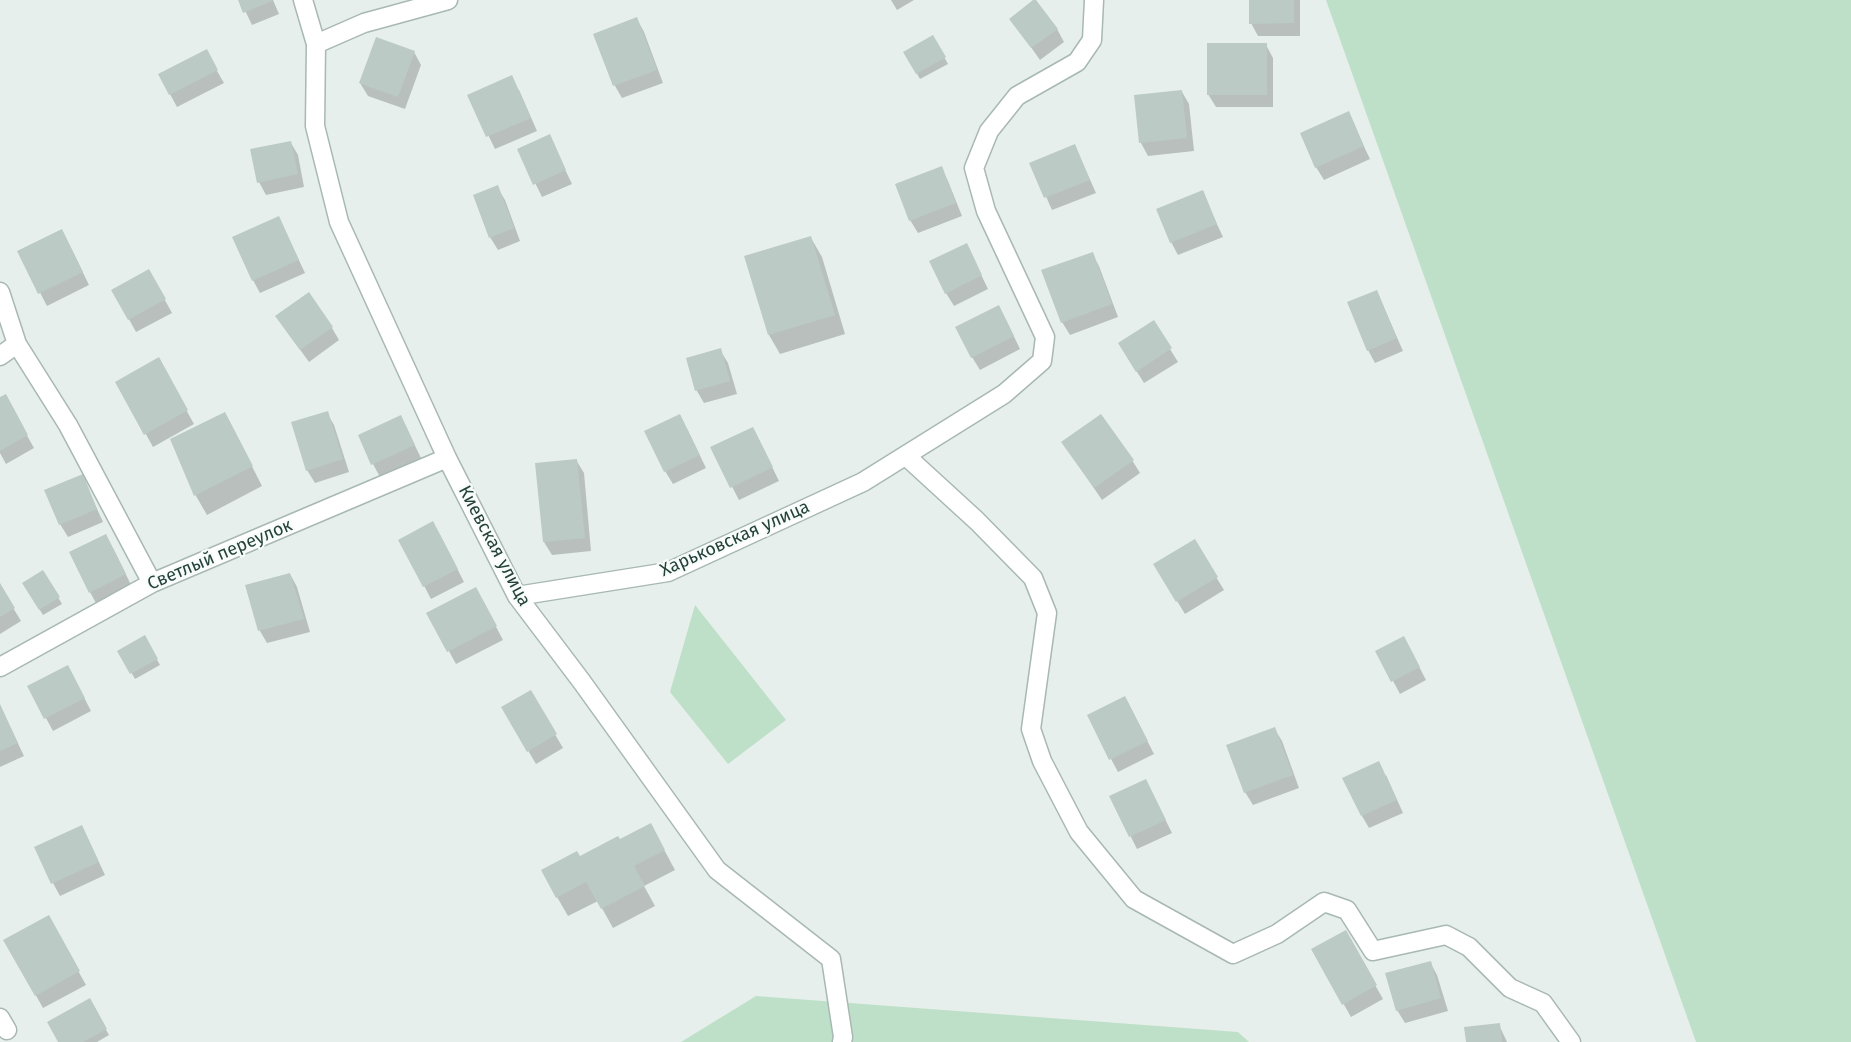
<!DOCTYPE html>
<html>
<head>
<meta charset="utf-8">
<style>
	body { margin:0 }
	canvas { display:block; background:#e6efeb }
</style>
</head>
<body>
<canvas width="1851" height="1042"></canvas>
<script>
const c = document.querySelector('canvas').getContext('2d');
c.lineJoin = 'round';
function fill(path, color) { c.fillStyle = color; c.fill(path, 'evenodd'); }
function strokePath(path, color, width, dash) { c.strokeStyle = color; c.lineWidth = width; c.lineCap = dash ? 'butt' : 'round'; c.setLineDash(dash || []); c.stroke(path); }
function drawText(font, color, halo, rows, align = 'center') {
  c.font = font + ' "Fira Sans",sans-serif'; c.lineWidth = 4.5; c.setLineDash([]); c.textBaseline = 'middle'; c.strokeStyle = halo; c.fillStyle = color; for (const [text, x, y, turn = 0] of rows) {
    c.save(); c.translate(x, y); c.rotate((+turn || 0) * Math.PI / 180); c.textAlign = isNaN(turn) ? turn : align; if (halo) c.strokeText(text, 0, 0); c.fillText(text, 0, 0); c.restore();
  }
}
const green = new Path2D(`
	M1326,0H1851V1042H1696Z
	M695,605L786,720L728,764L670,692Z
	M756,996L1238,1032L1249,1042H681Z`);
const shadow = new Path2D(`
	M240,0H273L279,14L252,25Z
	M891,0H914L897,10Z
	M1250,0H1300V36H1258L1251,23Z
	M637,19L644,32L663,83L622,98L615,86L595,34Z
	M1011,19L1057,29L1064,42L1040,60Z
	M933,37L948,64L920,79L905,53Z
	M1266,45L1273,58V107H1216L1208,94Z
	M414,52L421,65L405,109L368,96L360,83Z
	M213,64L224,83L177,107L170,94Z
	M519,90L537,131L495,149L469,96Z
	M1182,92L1189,104L1194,151L1148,156L1141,143Z
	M1348,113L1370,159L1324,180L1316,167Z
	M549,136L572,184L542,197L519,150Z
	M291,143L298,155L304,187L266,195L259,182Z
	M1075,146L1096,193L1052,210L1031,163Z
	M941,168L948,181L962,216L918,233L910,220Z
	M497,187L505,200L520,241L498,250L490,237Z
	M1202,192L1223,237L1178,255L1171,242Z
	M279,218L305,273L260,293L253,280Z
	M811,238L822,257L845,334L780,354L769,335Z
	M69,244L89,285L47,306L19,252Z
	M1092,254L1099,266L1118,317L1070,335L1062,322Z
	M973,258L988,289L954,306L946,293Z
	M149,271L172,313L136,332L113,290Z
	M1377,292L1403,351L1375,363L1368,350Z
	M1006,320L1020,349L980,370L972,357Z
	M332,328L339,340L309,362L285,329Z
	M1170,349L1178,362L1144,383L1127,356Z
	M720,350L728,363L737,394L704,403L697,391L688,359Z
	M158,359L194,424L153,447L117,382Z
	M5,396L34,448L6,464L0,453V398Z
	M327,413L334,425L349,472L315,483L307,470Z
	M401,417L421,458L380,477L373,464Z
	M753,428L779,481L739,500L712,448Z
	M687,429L706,468L673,484L665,471Z
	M235,433L262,486L207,515L196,496L172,440Z
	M1063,443L1132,460L1140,473L1102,500Z
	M576,460L584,473L591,551L552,555L544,542Z
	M82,476L103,522L68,537L60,524Z
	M440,535L464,582L431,599L400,540Z
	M1194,541L1224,590L1185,614L1155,565Z
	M113,548L132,587L97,605L90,592Z
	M43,572L62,604L43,615L24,584Z
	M290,574L297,587L310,632L267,643L260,631L247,586Z
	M0,586L21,621L0,634Z
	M483,602L503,640L456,664L428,613Z
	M144,637L160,665L135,679L119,651Z
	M1377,651H1411L1426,680L1400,694Z
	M75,680L91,711L53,731L29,687Z
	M530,692L563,748L536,764L503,708Z
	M0,706L24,756L0,767Z
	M1132,711L1154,754L1118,772L1111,759Z
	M1274,728L1282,741L1299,788L1253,805L1245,792Z
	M1386,775L1403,813L1369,828L1362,816Z
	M1146,781L1172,833L1137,849L1111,797Z
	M88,839L105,875L60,896L53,883Z
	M620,841L661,844L675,870L644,886L655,906L613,928L598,901L568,916L557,897L579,858Z
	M48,917L86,985L43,1008L5,940Z
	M1345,932L1383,999L1351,1017L1313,950Z
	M1430,962L1437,975L1448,1011L1405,1023L1397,1010Z
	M89,1000L109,1035L97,1042H60Z
	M1499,1025L1507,1042H1468Z`);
const building = new Path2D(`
	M238,0H274L243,13Z
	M1033,0H1036L1058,29L1031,48L1009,19Z
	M1249,0H1294V23L1249,24Z
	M637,17L657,70L613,86L593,34Z
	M933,35L946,57L916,74L903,52Z
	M376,37L415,51L398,97L359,83Z
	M1207,43H1267V95H1207Z
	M207,49L218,70L169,95L158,74Z
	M512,75L531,118L486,137L467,95Z
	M1182,90L1187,138L1139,143L1134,95Z
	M1349,111L1364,146L1315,168L1300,133Z
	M550,134L566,170L533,185L517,149Z
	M291,141L298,174L257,183L250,149Z
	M1075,144L1090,180L1044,198L1029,163Z
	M942,166L956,203L909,221L895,184Z
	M498,185L514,228L489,238L473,195Z
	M1203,190L1217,224L1170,243L1156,209Z
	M279,216L299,260L252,281L232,237Z
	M62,229L83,272L38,294L17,251Z
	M811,236L835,315L768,335L744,256Z
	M967,243L982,275L945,294L929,261Z
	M1093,252L1112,304L1061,323L1041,270Z
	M149,269L166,299L128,320L111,290Z
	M1377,290L1397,338L1367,351L1347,302Z
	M309,292L333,327L300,350L275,316Z
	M999,305L1014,336L971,358L955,327Z
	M1154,320L1172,348L1136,372L1118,343Z
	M721,348L730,381L695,391L686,358Z
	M159,357L188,410L144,435L115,382Z
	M6,394L28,435L0,451V397Z
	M328,411L343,459L306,471L291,422Z
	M225,412L253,466L194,496L170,439Z
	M680,414L700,455L664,472L644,431Z
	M1101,414L1134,460L1094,488L1061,442Z
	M401,415L415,445L371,465L358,435Z
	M753,427L773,467L730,488L710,447Z
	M577,459L585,538L543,542L535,463Z
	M83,474L97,509L59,525L44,490Z
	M433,521L458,569L423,587L398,540Z
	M106,534L126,574L89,593L69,552Z
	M1195,539L1218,577L1176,602L1153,564Z
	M43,570L60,597L39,610L22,583Z
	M290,573L304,619L258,631L245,585Z
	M0,583L15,608L0,617Z
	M476,587L497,626L447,652L426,613Z
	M145,635L158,659L130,674L117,651Z
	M1404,636L1420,667L1391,682L1375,651Z
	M68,665L85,698L44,719L27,686Z
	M531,690L557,734L527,752L501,707Z
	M1125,696L1148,741L1109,760L1087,715Z
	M0,704L18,743L0,751Z
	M1275,727L1293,775L1244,793L1226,745Z
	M1379,761L1397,800L1361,816L1342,778Z
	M1146,779L1166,820L1129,837L1109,796Z
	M651,823L665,850L634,866L645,886L601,909L586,882L556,898L541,870L577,851L580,856L618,836L620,839Z
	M82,825L99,862L51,884L34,847Z
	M49,915L80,971L35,996L3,940Z
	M1346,930L1377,985L1342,1005L1311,949Z
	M1431,961L1441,998L1396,1011L1385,973Z
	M90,998L107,1029L83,1042H58L47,1022Z
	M1500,1023L1502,1042H1466L1464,1027Z`);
const minor = new Path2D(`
	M303,0L316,44L315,126L339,222L447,458L517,596L582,682L717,870L831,959L843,1037L842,1042
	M316,44L364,23L448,0
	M0,292L17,344L68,425L152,583
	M0,356L17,344
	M906,456L977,521L1033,578L1047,613L1031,729L1042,761L1079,832L1134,899L1233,954L1277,934L1324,902L1347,910L1373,951L1446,935L1469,947L1510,988L1543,1003L1571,1042
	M517,596L668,572L863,482L1004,394L1042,361L1045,337L986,211L974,168L989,131L1017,96L1077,62L1092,40L1094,0
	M0,667L152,583L447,458
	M0,1018L7,1030`);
const streetNames = [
	["Харьковская улица",735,539,-24],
	["Киевская улица",494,546,62],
	["Светлый переулок",220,555,-23]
];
fill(green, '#bfe0c8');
fill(shadow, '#0003');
fill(building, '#bbcac4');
strokePath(minor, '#a8b8b2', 21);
strokePath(minor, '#fff', 18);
drawText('18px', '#24423a', '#f7fbf9', streetNames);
</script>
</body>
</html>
